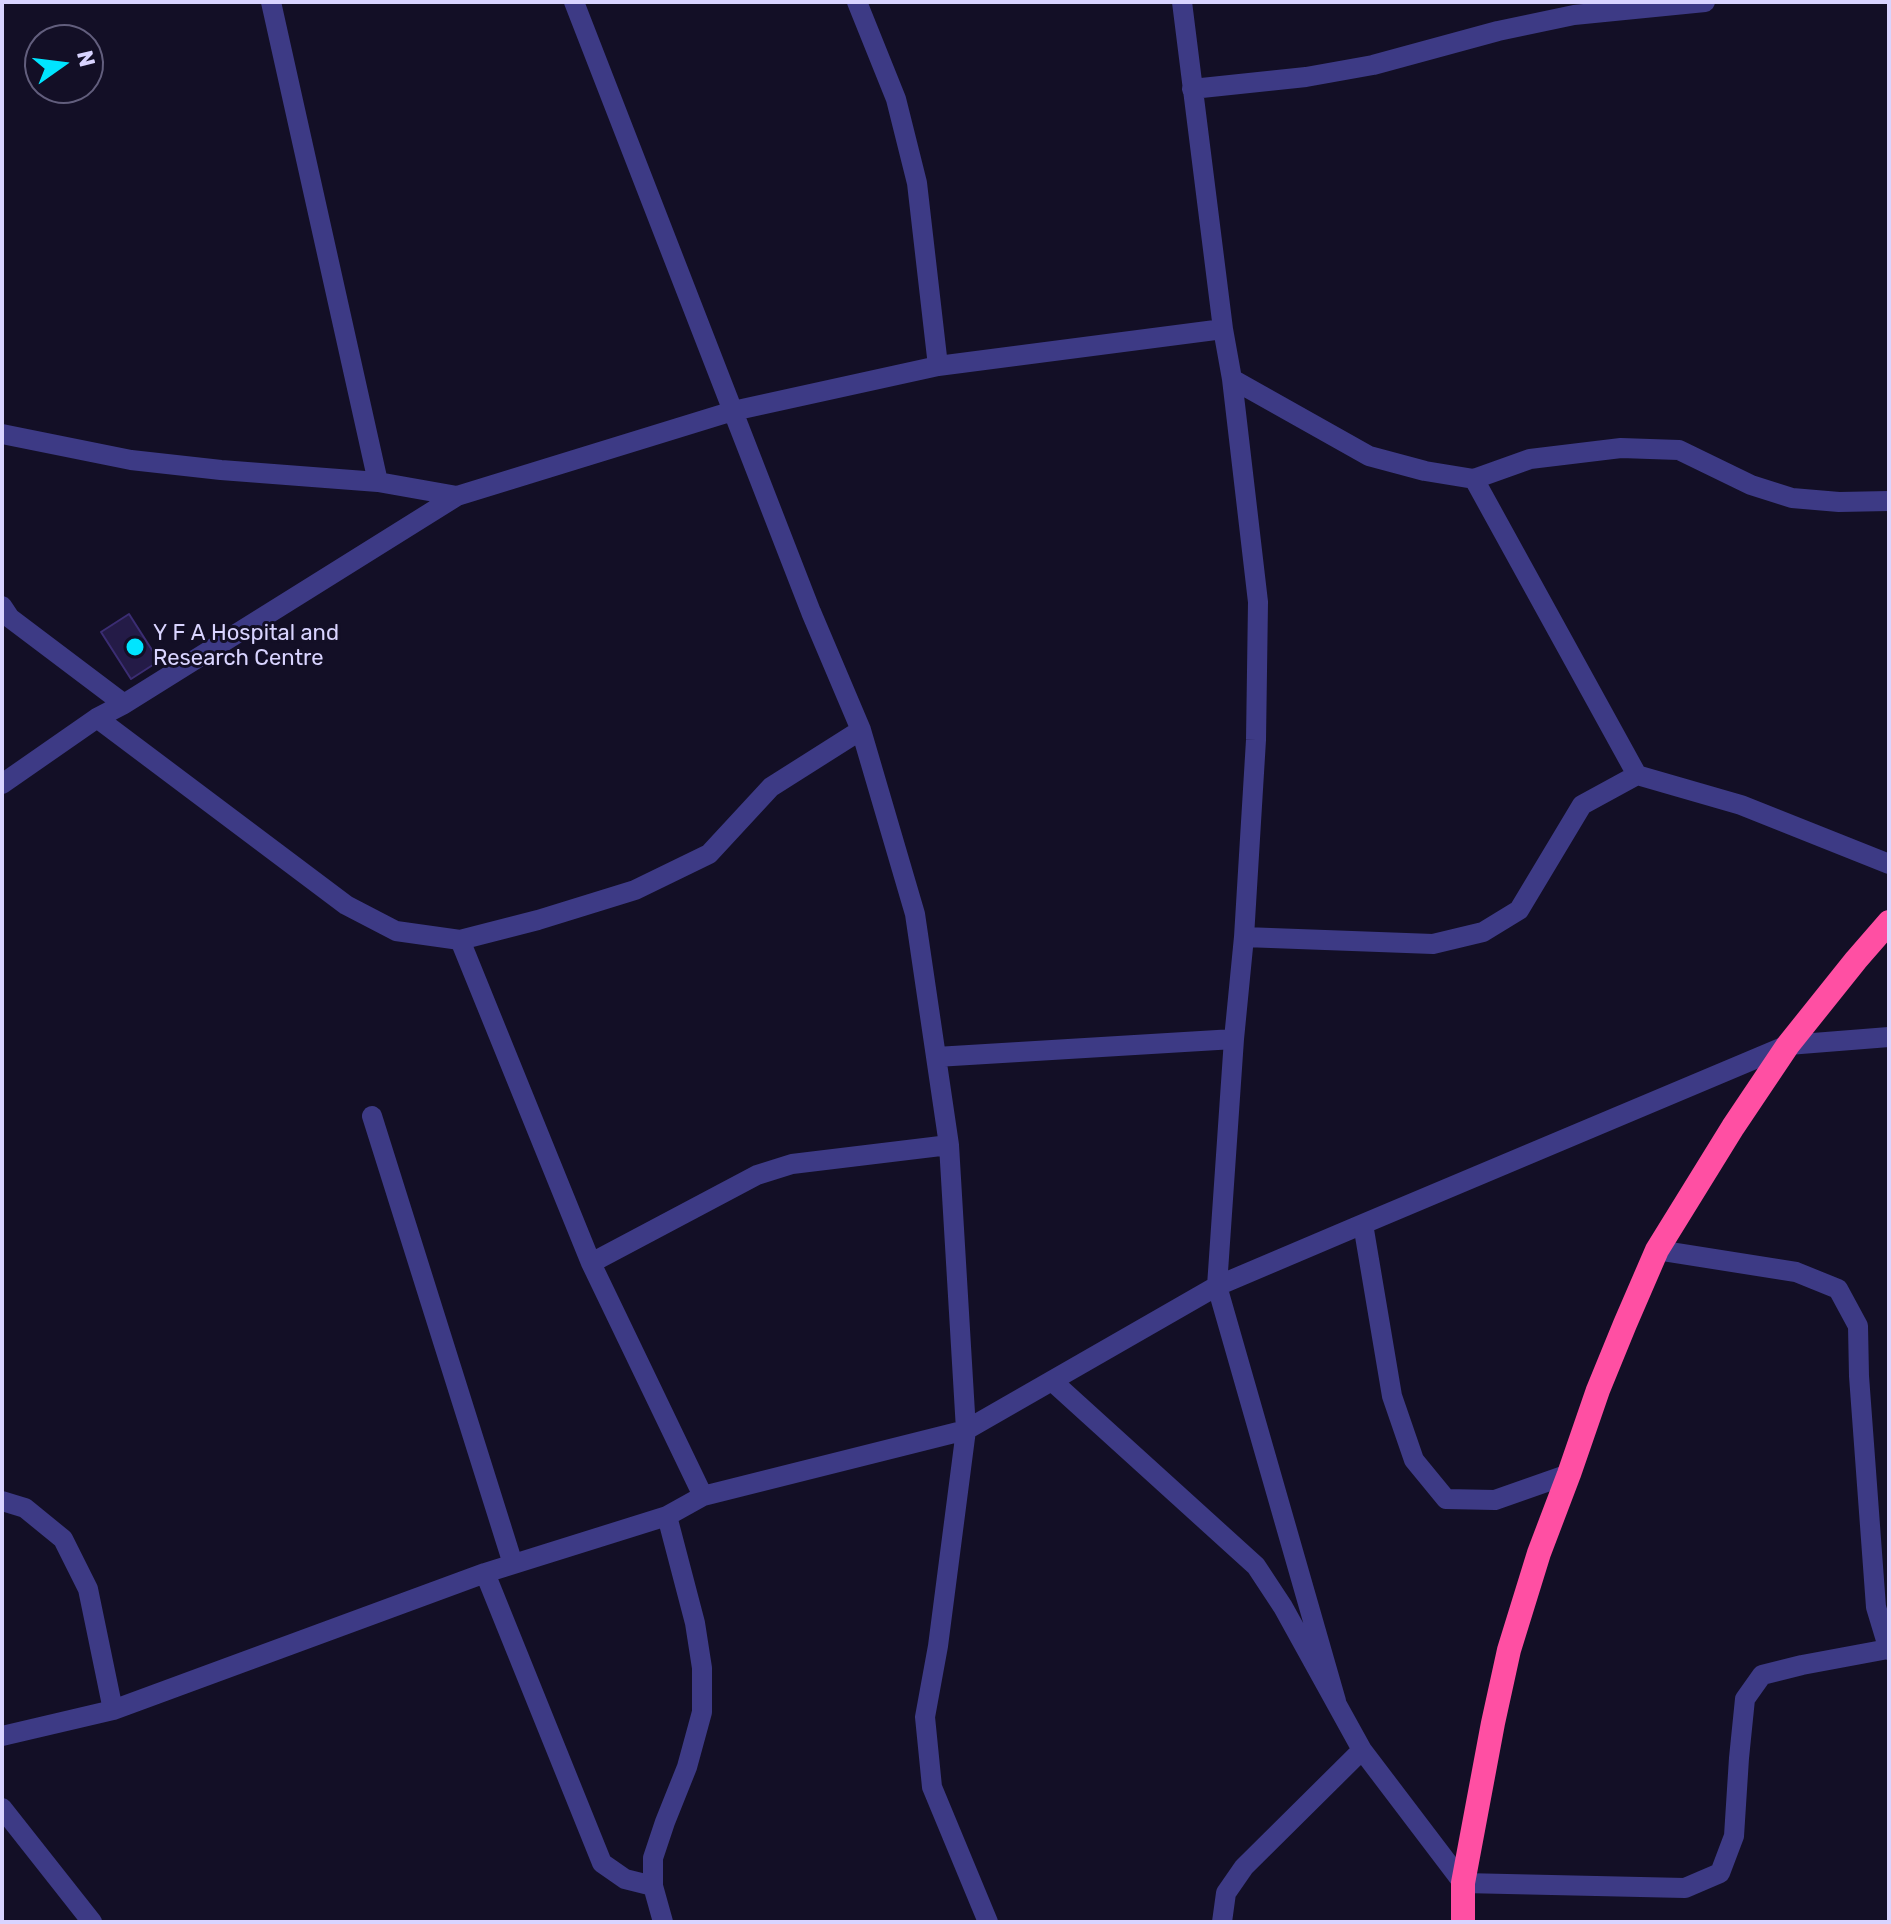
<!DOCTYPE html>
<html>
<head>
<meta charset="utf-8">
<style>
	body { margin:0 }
	#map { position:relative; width:1891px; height:1924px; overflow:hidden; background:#130f26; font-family:Rubik,sans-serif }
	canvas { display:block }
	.frame { position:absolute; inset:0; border:4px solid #d9d4ff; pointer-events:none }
	.north { position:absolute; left:24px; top:24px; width:80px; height:80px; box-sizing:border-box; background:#130f26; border:2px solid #625e7d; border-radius:50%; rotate:76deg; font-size:22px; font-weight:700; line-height:32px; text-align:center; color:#d9d4ff }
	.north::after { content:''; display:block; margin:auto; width:28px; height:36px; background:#00e5ff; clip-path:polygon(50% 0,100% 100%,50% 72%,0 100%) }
</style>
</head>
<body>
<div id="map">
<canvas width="1891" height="1924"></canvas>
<div class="frame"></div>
<div class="north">N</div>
</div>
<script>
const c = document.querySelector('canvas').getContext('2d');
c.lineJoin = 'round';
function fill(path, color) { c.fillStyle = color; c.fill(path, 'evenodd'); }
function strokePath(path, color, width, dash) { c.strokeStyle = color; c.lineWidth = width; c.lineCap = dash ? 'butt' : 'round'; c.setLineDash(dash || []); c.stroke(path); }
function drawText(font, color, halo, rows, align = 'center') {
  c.font = font + ' Rubik,sans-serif'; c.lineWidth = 6; c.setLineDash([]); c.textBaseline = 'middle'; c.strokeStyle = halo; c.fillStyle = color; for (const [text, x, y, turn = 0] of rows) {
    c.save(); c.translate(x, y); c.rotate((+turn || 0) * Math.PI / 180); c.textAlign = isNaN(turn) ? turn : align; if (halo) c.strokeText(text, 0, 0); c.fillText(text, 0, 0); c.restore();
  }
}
const building = new Path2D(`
	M129,614L159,661L131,679L101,632Z`);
const minor = new Path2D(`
	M271,2L378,482
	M574,2L811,612L861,730L915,914L949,1145L966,1430L938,1646L925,1717L932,1787L988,1922
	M857,2L896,99L917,183L938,366
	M1182,2L1223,329L1232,379L1258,602L1256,740L1244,937L1234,1039L1217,1286L1336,1701
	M1192,89L1306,77L1373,65L1498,31L1574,15L1705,2
	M1232,379L1369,456L1425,471L1474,479L1530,459L1621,448L1679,450L1751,485L1792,498L1839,502L1889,501
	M2,434L131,460L221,470L378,482L457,496
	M1474,479L1637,775
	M2,606L10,618L124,704
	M97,718L346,905L396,931L460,940L538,920L635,890L709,854L771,787L861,730
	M2,784L97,718L124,704L457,496L733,411L938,366L1223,329
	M1244,937L1433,944L1483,932L1519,910L1582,805L1637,775L1741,805L1889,864
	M460,940L591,1263L703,1496
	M936,1057L1234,1039
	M372,1116L513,1564
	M1363,1224L1392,1396L1414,1460L1446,1499L1495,1500L1569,1474
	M1657,1250L1796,1272L1838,1289L1858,1326L1859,1376L1876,1607L1889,1650
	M591,1263L757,1175L792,1164L949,1145
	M1052,1381L1256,1566L1283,1607L1362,1750L1463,1883L1685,1888L1720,1873L1734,1836L1739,1758L1745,1699L1762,1675L1802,1665L1888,1649
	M2,1501L25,1508L63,1539L88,1589L113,1710
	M485,1573L602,1863L625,1879L653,1886
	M2,1736L113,1710L485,1573L667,1516L703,1496L966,1430L1217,1286L1363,1224L1788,1045L1889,1037
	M2,1808L92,1922
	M663,1922L653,1886V1858L665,1822L687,1767L702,1712V1668L695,1623L667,1516
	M1222,1922L1226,1893L1244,1867L1362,1750`);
const highway = new Path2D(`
	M1463,1922V1883L1493,1723L1509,1650L1539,1553L1569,1474L1598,1390L1625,1324L1657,1250L1733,1127L1788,1045L1856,960L1889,922`);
const markers = [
	[135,647,10,"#00e5ff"]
];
const poiNames = [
	["Y F A Hospital and",153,634],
	["Research Centre",153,659]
];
fill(building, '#241b47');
strokePath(building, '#3b2d73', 2);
strokePath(minor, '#3d3a85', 20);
strokePath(highway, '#ff4fa3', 24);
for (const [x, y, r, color] of markers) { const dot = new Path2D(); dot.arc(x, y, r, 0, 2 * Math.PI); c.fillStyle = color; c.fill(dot); strokePath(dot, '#130f26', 3); }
drawText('22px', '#d9d4ff', '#130f26', poiNames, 'left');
</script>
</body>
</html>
